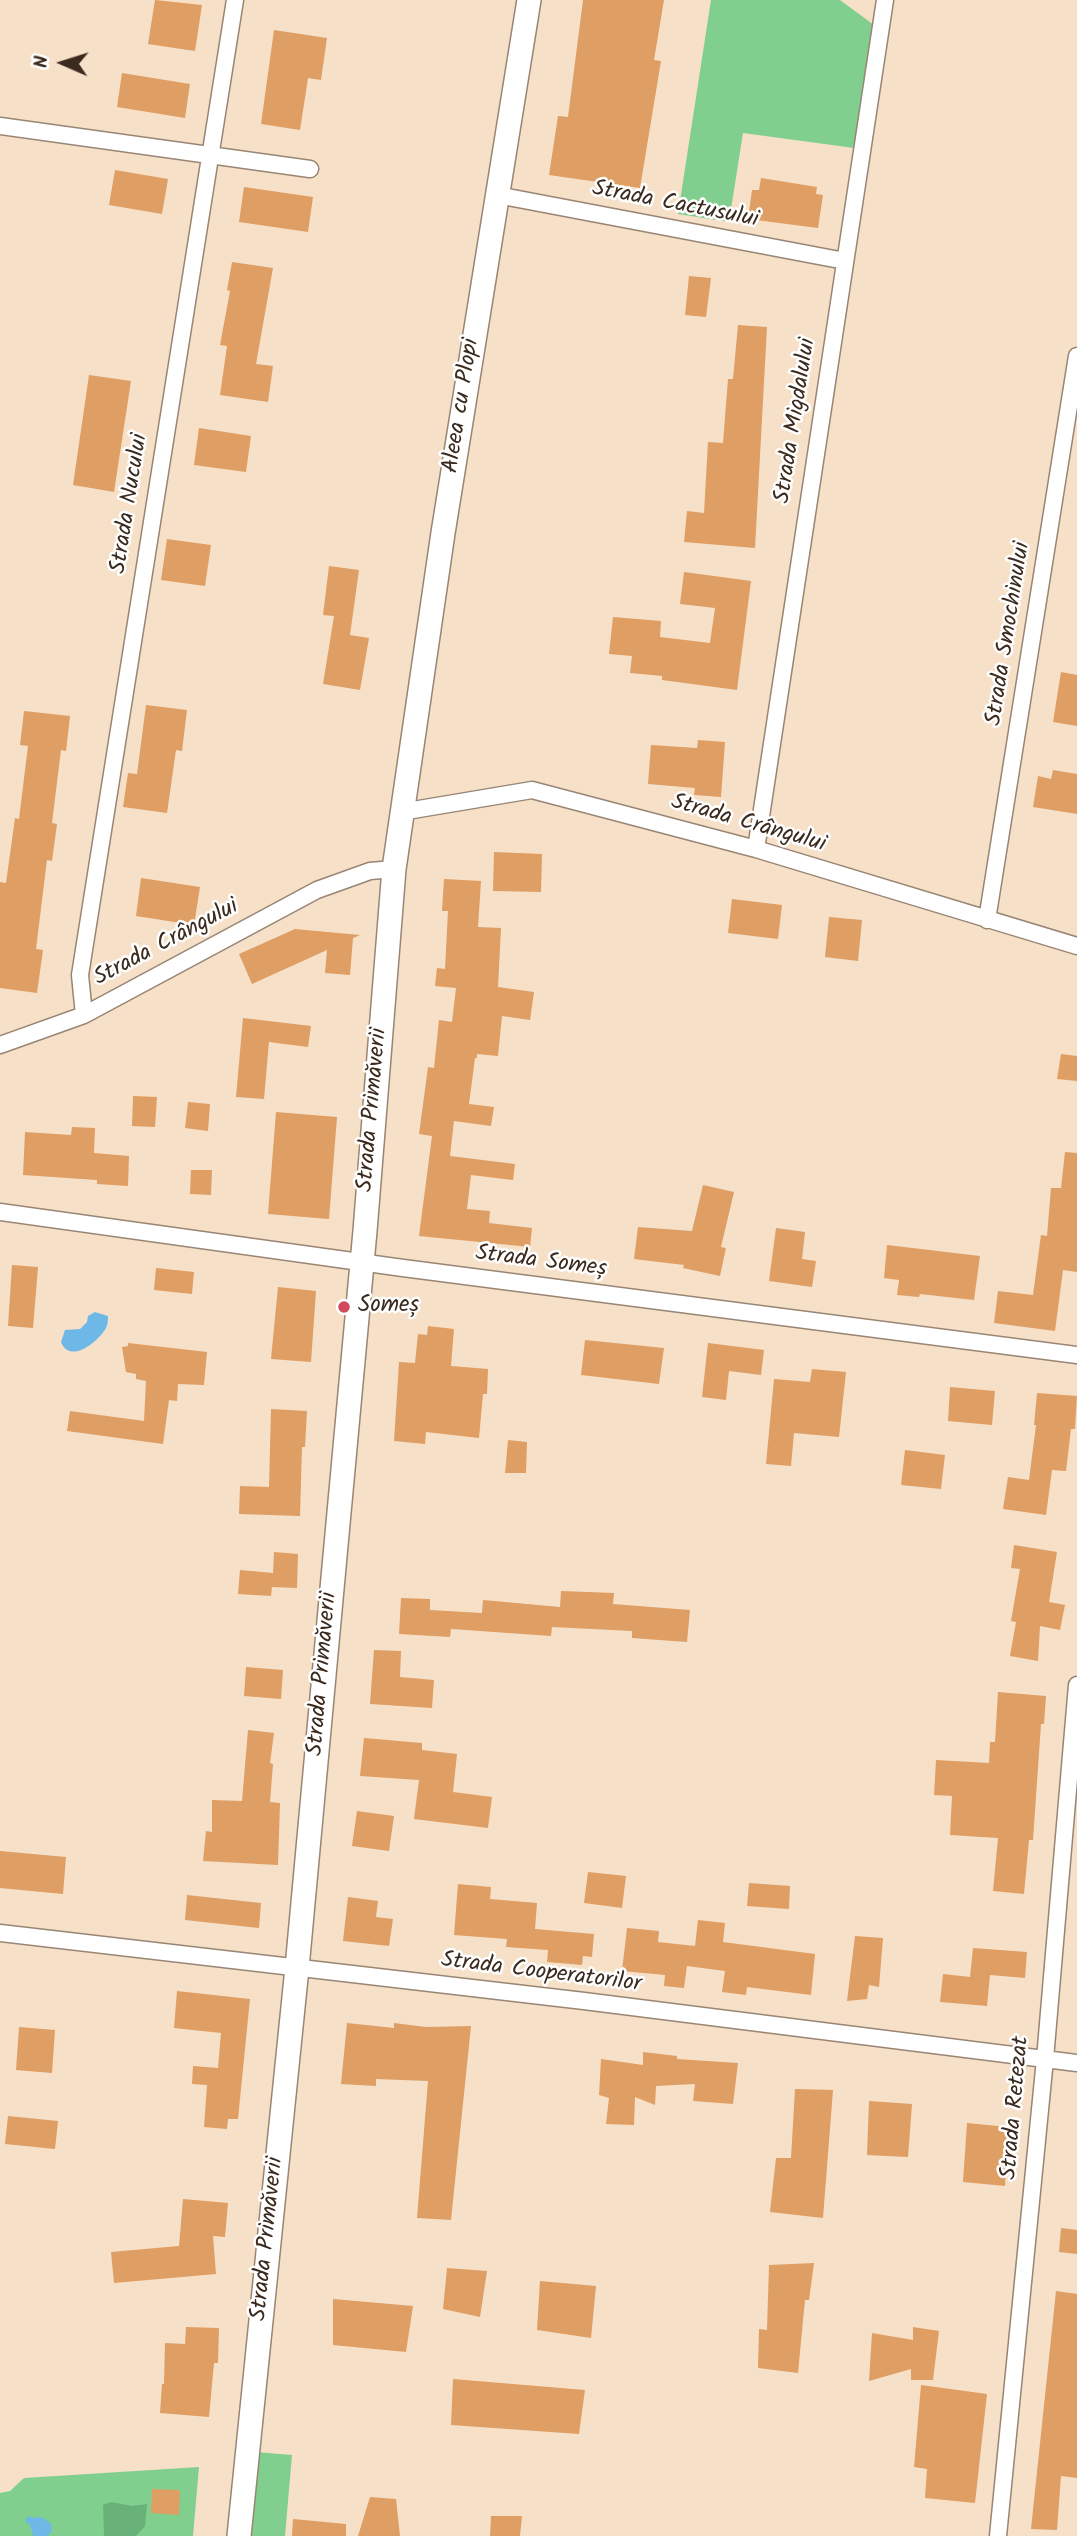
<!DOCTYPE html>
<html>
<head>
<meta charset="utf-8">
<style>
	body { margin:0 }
	#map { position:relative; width:1077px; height:2536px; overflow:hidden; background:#f6e0c8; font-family:Kalam,sans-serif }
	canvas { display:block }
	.north { position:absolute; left:28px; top:28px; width:70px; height:70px; -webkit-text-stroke:5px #fff; paint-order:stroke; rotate:273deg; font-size:19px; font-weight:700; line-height:28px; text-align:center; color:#3b2a1e }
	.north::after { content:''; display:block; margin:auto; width:24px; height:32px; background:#3b2a1e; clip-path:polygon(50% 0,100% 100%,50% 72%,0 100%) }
</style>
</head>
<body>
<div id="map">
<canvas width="1077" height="2536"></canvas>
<div class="north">N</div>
</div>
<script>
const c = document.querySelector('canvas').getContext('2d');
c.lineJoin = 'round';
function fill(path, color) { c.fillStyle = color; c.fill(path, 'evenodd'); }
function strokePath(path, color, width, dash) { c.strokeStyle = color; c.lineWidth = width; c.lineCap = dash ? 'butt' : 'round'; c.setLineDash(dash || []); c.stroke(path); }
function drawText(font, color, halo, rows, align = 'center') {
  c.font = font + ' Kalam,sans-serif'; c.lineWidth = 5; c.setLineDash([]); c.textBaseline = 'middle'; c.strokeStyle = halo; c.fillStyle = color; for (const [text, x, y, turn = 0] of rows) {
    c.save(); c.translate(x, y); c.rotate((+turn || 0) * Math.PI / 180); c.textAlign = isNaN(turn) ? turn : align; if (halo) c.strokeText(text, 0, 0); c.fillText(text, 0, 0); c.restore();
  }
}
const green = new Path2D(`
	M711,0H840L874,25L854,148L743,133L729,222L678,214Z
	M256,2452L292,2455L285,2536H249Z
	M199,2467L193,2536H0V2493L10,2491L24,2478Z`);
const forest = new Path2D(`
	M111,2502L132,2506L147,2504L145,2526L136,2536H104L103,2505Z`);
const water = new Path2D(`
	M95,1312L108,1316C108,1320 108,1324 106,1328C99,1341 70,1365 61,1342L65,1330L80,1329L87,1322L88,1316Z
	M28,2516L34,2518L42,2517L51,2524L52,2531L48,2536H33L30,2524L25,2522Z`);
const building = new Path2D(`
	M155,0L202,5L195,51L148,44Z
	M583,0H664L654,60L661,61L640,188L549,175L558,116L568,117Z
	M274,30L327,38L321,80L308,78L300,130L261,124Z
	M122,73L190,84L185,118L117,107Z
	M115,170L168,179L162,214L109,205Z
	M761,178L817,187L816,194L823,195L818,228L748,219L752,190H759Z
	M244,187L313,197L308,232L239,222Z
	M232,262L273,268L256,364L273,366L268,402L220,395L227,346L220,345L230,291L227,290Z
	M689,276L711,278L706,317L685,315Z
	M738,325L767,327L755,548L684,542L687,511L704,513L708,442L723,443L728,379H733Z
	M89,375L131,381L114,492L73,485Z
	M199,428L251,436L246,472L194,465Z
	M167,539L211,545L205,586L161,580Z
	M329,566L359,570L350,635L369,638L360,690L323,684L334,616L323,615Z
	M684,572L751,581L737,690L662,680V676L630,673L632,656L609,654L613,617L661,621L660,637L710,643L715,608L680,604Z
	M1061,672L1077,675V726L1053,722Z
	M146,705L187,710L182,751L176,750L167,813L123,807L128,773L137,774Z
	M24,711L70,716L66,751L61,750L52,823L57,824L52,861L47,860L36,949L43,950L37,993L0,988V882L6,883L15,818L19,819L28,746L20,745Z
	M698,740L725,742L721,797L694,795L695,788L648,784L651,745L697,748Z
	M1053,770L1077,774V814L1033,807L1038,776L1051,779Z
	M494,852L542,854L541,892L493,891Z
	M141,878L200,887L194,925L136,916Z
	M444,879L481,881L478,927L501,928L498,987L534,992L530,1020L502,1016L498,1056L477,1054V1058H475L469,1104L494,1107L491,1126L454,1121L450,1156L515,1164L513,1180L471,1175L467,1209L490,1211L489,1223L532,1228L530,1247L419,1236L432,1136L419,1134L428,1067L434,1068L439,1020L452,1022L456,988L435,986L437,968L445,969L448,911H442Z
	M732,899L782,905L778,939L728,933Z
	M829,917L862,920L858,961L825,957Z
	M295,929L360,935L353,938L350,975L325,973L327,950L252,984L239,954Z
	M243,1018L311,1026L308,1047L269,1042L264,1099L236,1097Z
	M1061,1054L1077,1056V1081L1057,1079Z
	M133,1096L157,1097L155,1127L132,1126Z
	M188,1102L210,1104L208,1131L185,1128Z
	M276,1112L337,1117L329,1219L268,1214Z
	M72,1127L95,1128L94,1153L129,1156L128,1186L97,1184V1180L23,1175L25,1132L71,1135Z
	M1065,1152L1077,1153V1272L1063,1270L1055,1331L994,1323L998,1291L1033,1295L1041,1235L1047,1236L1051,1188H1061Z
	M191,1170H212L211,1195L190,1194Z
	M703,1185L734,1192L721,1247L726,1248L720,1276L683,1268L684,1265L634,1259L638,1227L692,1231Z
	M776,1228L805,1232L802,1259L816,1261L812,1287L769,1281Z
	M887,1245L980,1256L974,1300L920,1294L919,1297L897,1295L899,1280L884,1278Z
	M12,1265L38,1267L33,1328L8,1326Z
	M156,1268L194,1272L192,1294L154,1290Z
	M278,1287L316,1291L311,1362L271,1359Z
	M428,1326L454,1329L451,1366L488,1369L487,1394H483L479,1438L426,1432L425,1444L394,1441L399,1362L415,1363L418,1334L427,1335Z
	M585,1340L664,1348L659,1384L581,1375Z
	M128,1343L207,1352L204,1385L178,1384L177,1401L169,1400L163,1444L67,1431L70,1411L144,1421L146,1381L136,1379V1374L126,1372L122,1347L128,1346Z
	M708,1343L764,1350L761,1375L729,1371L726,1400L702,1397Z
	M812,1369L846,1372L839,1437L794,1433L791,1466L766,1464L774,1379L810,1382Z
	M950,1387L995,1391L992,1425L948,1421Z
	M1037,1393L1077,1396L1075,1429H1071L1066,1471L1052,1470L1046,1515L1003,1509L1008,1477L1029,1480L1036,1425H1034Z
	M271,1409L307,1411L305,1447H302L300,1516L239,1514L240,1486L269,1487Z
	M508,1440L527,1442L526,1473H505Z
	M905,1450L945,1455L941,1489L901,1485Z
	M1014,1545L1057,1552L1049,1602L1065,1605L1060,1630L1040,1626L1038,1661L1010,1656L1016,1622L1011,1621L1020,1569L1011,1568Z
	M274,1552L298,1554L297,1588L272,1587L271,1596L238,1594L240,1570L273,1573Z
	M561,1591L614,1593L613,1604L690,1610L687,1642L632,1638V1631L552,1627L551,1636L451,1629L450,1637L399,1634L401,1598L430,1599V1610L482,1613L483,1600L560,1607Z
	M374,1650L401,1651L400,1677L434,1680L432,1708L370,1704Z
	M246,1667L283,1670L281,1699L244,1696Z
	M998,1692L1046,1696L1044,1724H1041L1033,1840H1029L1024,1894L993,1891L998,1838L950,1835L952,1796L934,1795L936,1760L989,1763L990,1742H995Z
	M248,1730L274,1733L270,1763L273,1764L270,1802L280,1803L278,1865L203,1861L206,1831L212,1832V1800L242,1801Z
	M364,1738L422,1743V1750L457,1754L453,1792L492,1797L488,1828L414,1819L419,1780L360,1776Z
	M357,1811L394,1816L389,1851L352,1846Z
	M0,1851L66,1857L63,1894L0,1888Z
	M588,1872L626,1876L622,1908L584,1903Z
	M749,1883L790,1886L789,1909L747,1906Z
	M458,1884L491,1887L490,1899L537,1903L535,1929L594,1934L592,1957L583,1956L582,1965L547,1962L548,1950L506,1947L507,1939L454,1935Z
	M187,1895L261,1903L259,1928L185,1920Z
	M348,1897L378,1901L376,1917L393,1919L389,1946L343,1941Z
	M698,1920L725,1923L723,1942L815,1954L811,1995L747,1987L746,1995L722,1992L725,1971L687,1966L684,1988L664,1986L665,1975L622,1971L627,1928L659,1931L658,1942L695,1946Z
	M855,1936L883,1938L879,1987L869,1985L867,1999L847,2001Z
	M973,1948L1027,1952L1025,1978L990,1975L987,2006L940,2002L943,1974L970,1977Z
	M177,1991L250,1999L238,2119H228L227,2129L204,2127L207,2085L192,2084L193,2066L218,2068L221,2033L174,2028Z
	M347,2023L394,2028V2023L426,2027L471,2026L451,2220L417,2218L428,2081L376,2079V2086L341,2084Z
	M19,2027L55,2030L52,2073L16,2070Z
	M643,2052L677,2056V2059L738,2063L733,2104L693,2101L695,2084L656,2086L655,2105L635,2097L634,2125L606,2124L609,2098L599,2095L601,2059L643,2065Z
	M795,2089L833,2090L823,2218L770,2212L776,2158H791Z
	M869,2101L912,2104L908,2157L867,2155Z
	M8,2116L58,2121L55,2149L5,2144Z
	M967,2123L1008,2127L1005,2186L963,2182Z
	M183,2199L228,2203L225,2237L213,2236L216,2274L114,2283L111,2252L179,2246Z
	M1061,2228L1077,2230V2254L1059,2252Z
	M814,2263L809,2300H805L798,2373L758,2368L759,2329L767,2330L769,2265Z
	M447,2268L487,2271L480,2317L443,2309Z
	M540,2281L596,2286L591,2338L537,2330Z
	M1056,2291L1077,2294V2478L1061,2476L1057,2530L1031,2529Z
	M333,2299L413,2306L406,2352L333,2345Z
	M186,2327L219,2328L218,2363H214L209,2417L160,2413L162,2384H164L165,2343L185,2344Z
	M913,2327L939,2331L933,2380H911V2369L869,2381L872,2333L913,2340Z
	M453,2379L585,2390L579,2434L451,2425Z
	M921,2385L987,2394L975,2503L925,2498L927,2469L914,2467Z
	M152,2489L180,2490L179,2515L151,2513Z
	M370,2497L396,2499L400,2536H358Z
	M491,2516H522L520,2536H490Z
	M293,2519L346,2524V2536H292Z`);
const street = new Path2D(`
	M0,126L310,169
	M497,195L845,261
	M401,812L532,790L756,849L1077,946
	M756,849L885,0
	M987,920L1077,356
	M84,1015L80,975L235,0
	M0,1045L84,1015L317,890L370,871L394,869
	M0,1212L403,1268L1077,1355
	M0,1933L584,2001L1077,2063
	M998,2536L1045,2059L1077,1685`);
const secondary = new Path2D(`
	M239,2536L297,1968L365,1231L394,869L443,533L529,0`);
const markers = [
	[344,1307,7,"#d1495b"]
];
const streetNames = [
	["Strada Cactusului",675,206,11],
	["Aleea cu Plopi",463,406,-81],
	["Strada Migdalului",797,421,-81],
	["Strada Nucului",131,504,-81],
	["Strada Smochinului",1010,634,-81],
	["Strada Crângului",748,825,16],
	["Strada Crângului",167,944,-28],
	["Strada Primăverii",374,1110,-85],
	["Strada Someș",541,1263,7],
	["Strada Primăverii",324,1674,-85],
	["Strada Cooperatorilor",541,1974,7],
	["Strada Retezat",1017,2108,-85],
	["Strada Primăverii",269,2239,-84]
];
const poiNames = [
	["Someș",358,1307]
];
fill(green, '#80cf8e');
fill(forest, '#68b279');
fill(water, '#6eb8e7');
fill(building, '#df9e63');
strokePath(street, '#988573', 19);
strokePath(secondary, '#988573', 26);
strokePath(street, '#fff', 16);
strokePath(secondary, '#fff', 23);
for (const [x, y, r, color] of markers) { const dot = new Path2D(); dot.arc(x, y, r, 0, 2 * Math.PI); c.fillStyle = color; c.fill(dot); strokePath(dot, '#fff', 2.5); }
drawText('23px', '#3b2a1e', '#fff', streetNames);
drawText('23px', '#3b2a1e', '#fff', poiNames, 'left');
</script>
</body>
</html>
